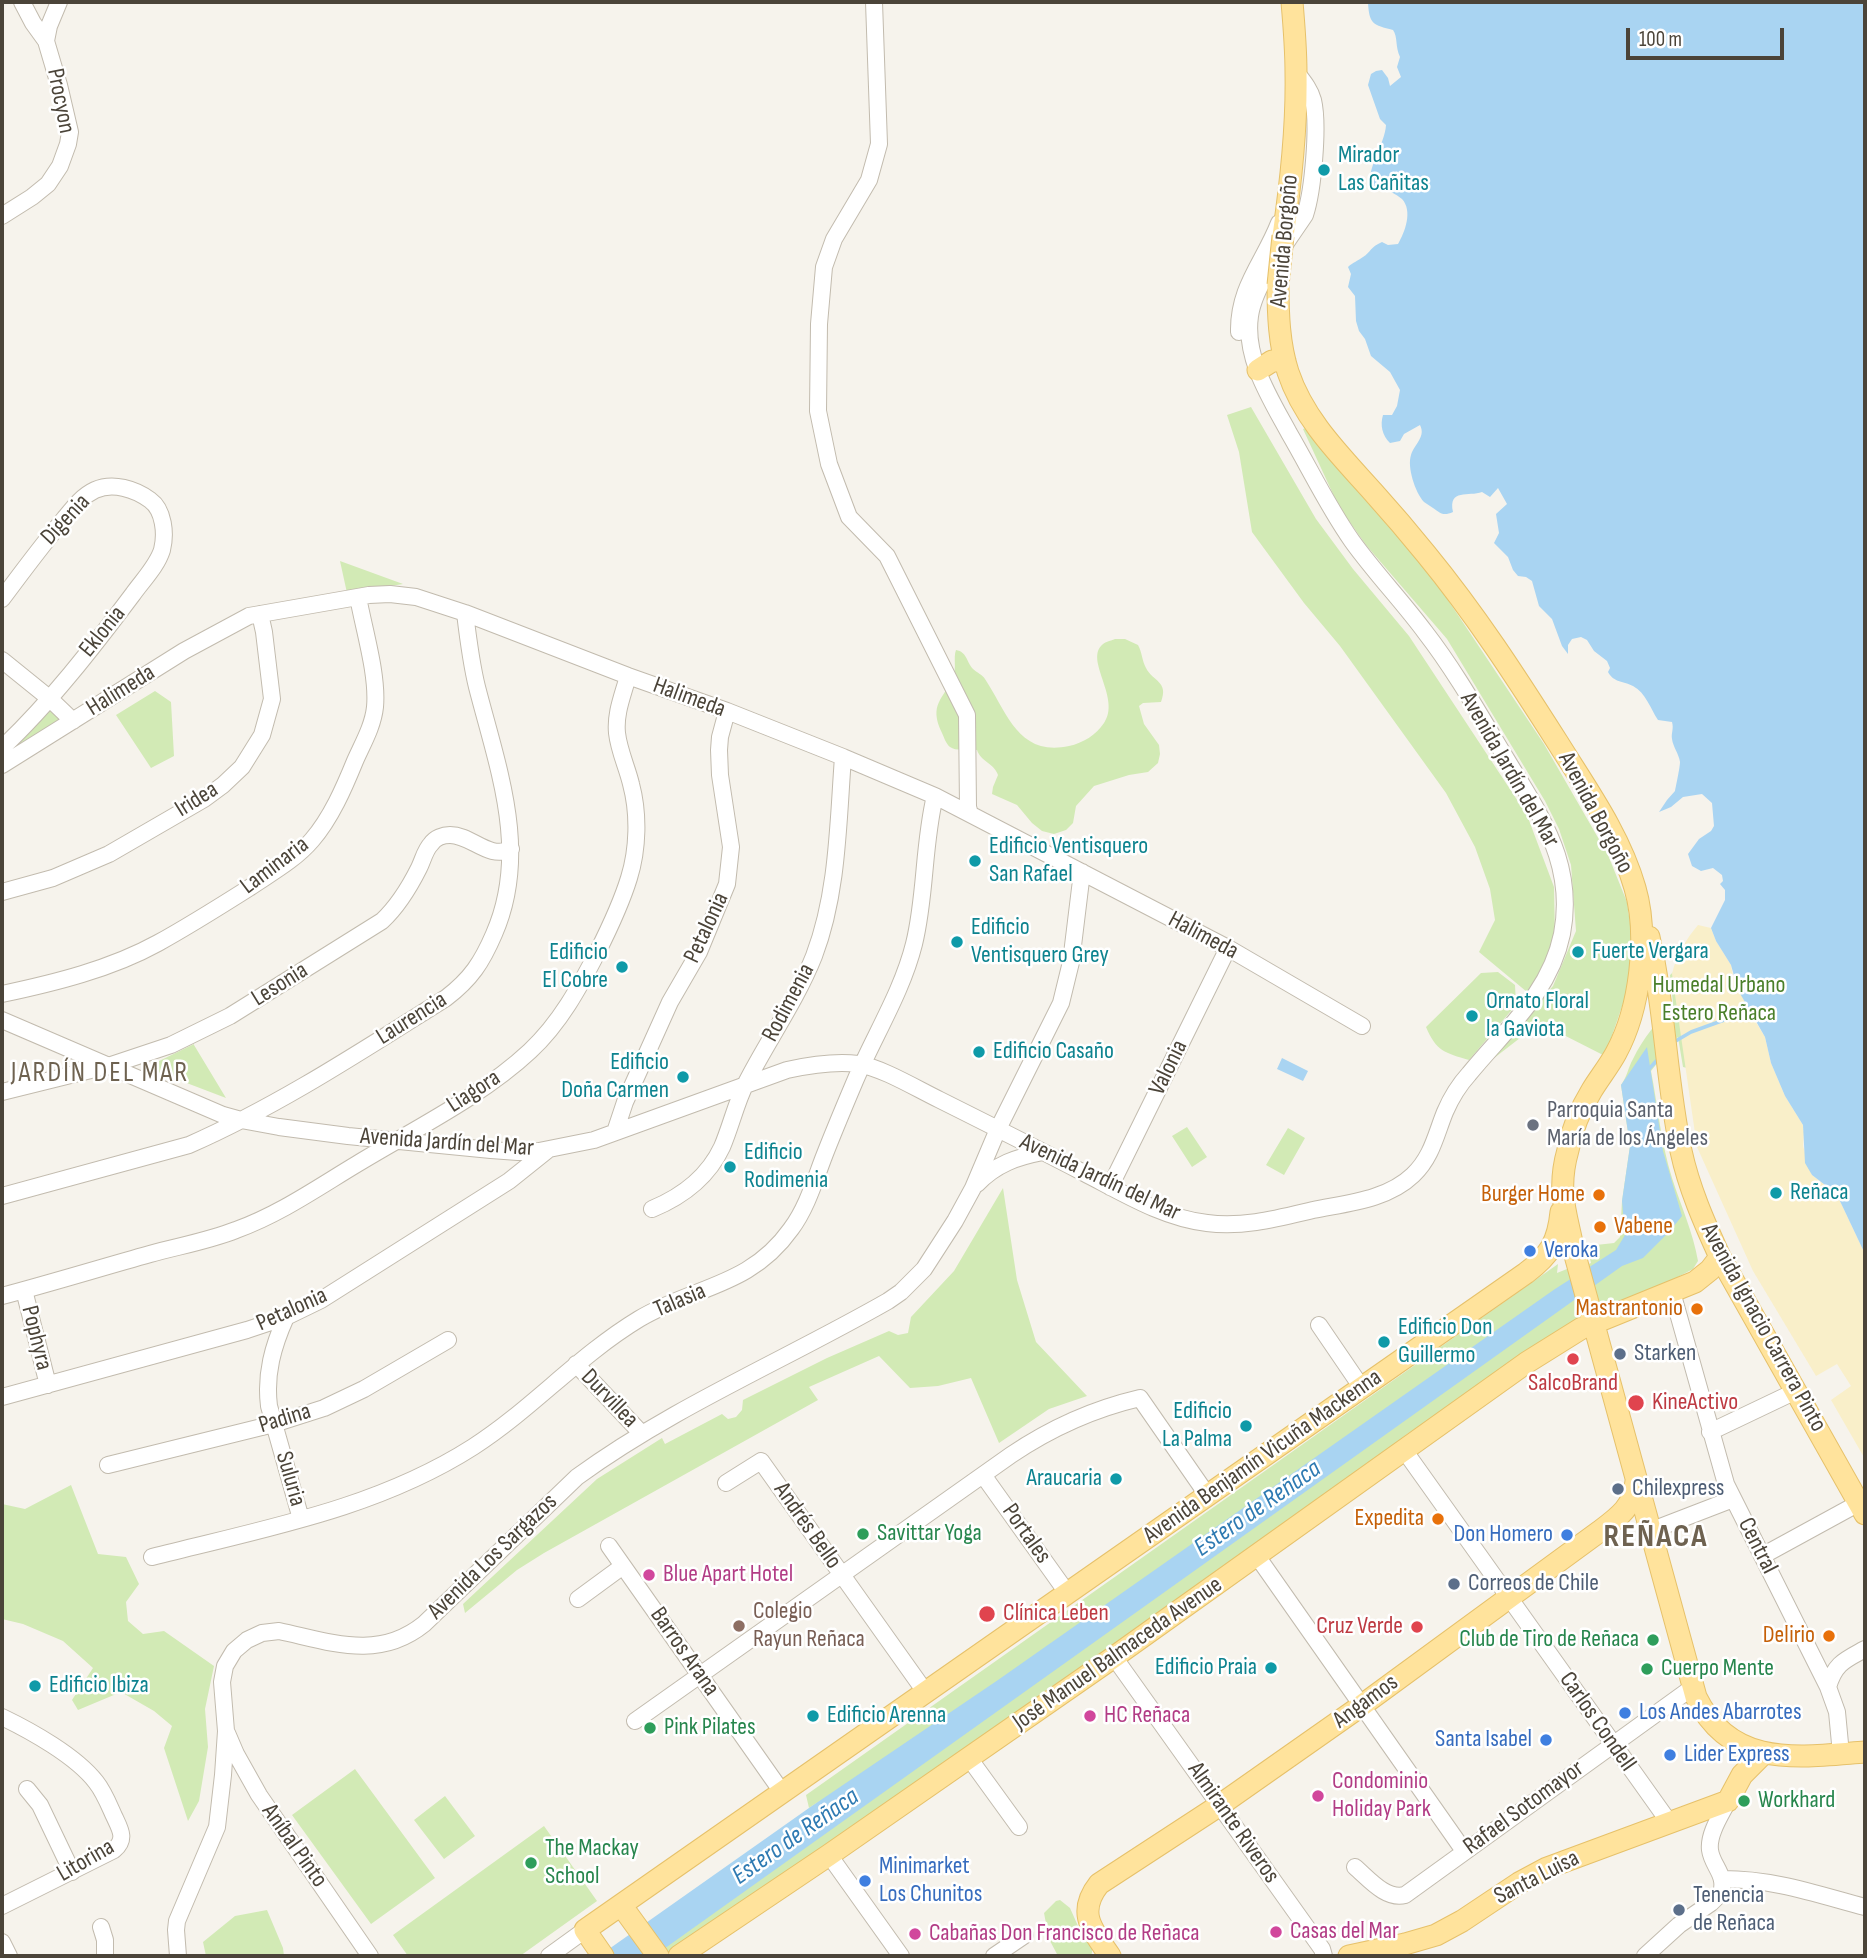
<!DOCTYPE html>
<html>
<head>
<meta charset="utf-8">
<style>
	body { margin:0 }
	#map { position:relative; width:1867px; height:1958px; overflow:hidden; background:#f6f3ec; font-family:"Sofia Sans Condensed",sans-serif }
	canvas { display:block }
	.frame { position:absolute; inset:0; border:4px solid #4b4439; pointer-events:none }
	.scale { position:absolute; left:1626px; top:28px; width:158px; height:32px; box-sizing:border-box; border:4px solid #4b4439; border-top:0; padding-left:9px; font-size:21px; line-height:24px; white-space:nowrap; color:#4b4439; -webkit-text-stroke:5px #fff; paint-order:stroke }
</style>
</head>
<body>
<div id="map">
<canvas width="1867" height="1958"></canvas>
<div class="frame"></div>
<div class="scale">100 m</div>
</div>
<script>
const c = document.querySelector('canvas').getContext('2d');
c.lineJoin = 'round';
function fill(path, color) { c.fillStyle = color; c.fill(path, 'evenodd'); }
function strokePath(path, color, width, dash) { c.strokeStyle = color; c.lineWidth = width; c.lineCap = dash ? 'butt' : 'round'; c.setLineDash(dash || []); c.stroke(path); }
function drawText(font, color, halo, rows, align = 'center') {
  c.font = font + ' "Sofia Sans Condensed",sans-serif'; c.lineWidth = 5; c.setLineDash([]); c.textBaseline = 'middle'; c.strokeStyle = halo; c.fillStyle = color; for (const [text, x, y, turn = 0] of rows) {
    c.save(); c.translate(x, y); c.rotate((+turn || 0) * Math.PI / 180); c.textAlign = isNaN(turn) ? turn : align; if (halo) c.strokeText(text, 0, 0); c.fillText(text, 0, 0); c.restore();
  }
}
const green = new Path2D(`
	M1251,407L1316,519L1353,569L1409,636L1527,815L1554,887L1555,937L1535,983L1527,992L1479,952L1495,920L1490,889L1475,847L1446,793L1340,646L1304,603L1252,532L1239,452L1227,415Z
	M1308,427L1345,477L1410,551L1446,597L1544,744L1608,855L1627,902L1632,937L1628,989L1605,1056L1546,1026L1541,1033L1529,1031L1480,1069L1553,986L1576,931L1571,865L1559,829L1545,801L1447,639L1366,545L1339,507L1303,429Z
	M340,561L403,584L347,593Z
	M1115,639H1125L1138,645C1142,652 1142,661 1146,668C1153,682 1169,681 1161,702L1143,703L1139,706L1144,724L1159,745L1160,754L1158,763L1148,772L1129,775L1094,786L1076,806L1073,823L1066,830L1054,834L1042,831L1032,823L1017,805L992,794L993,787L998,775C994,763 981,762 977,750C968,748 957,752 950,747C946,744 944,737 942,733C928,704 944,699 953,677C957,668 953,658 956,650C967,652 966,661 973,669C977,673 982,674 985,679C1007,712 1018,757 1069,746C1083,743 1096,735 1104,723C1121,699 1086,662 1101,646C1104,642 1110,641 1115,639Z
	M155,691L171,702L174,756L151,768L116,715Z
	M51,707L62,720L3,758Z
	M1682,964L1687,1068L1683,1067L1678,1037L1651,1071C1658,1107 1661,1143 1672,1178C1681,1206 1693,1232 1698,1261L1693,1269L1659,1287L1606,1306L1586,1316L1497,1376L1407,1434L1340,1486L800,1874L669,1956H607L822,1799L809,1808L806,1795L1558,1264L1557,1273L1567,1269L1569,1273L1591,1263L1587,1246L1614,1243L1620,1237L1622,1201L1630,1146L1621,1085C1627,1077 1628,1068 1633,1059C1643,1038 1658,1021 1673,1003L1670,975Z
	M1498,972L1515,985L1516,1005L1469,1060C1445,1053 1436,1051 1426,1027L1481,973Z
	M194,1044V1045L226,1098L150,1069L155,1063Z
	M1187,1127L1207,1157L1192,1167L1172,1136Z
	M1288,1128L1305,1138L1284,1175L1266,1165Z
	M1003,1188L1017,1280L1036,1342L1087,1396L1049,1409L999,1443L971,1378L938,1386L910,1388L879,1356L809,1387L818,1400L544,1553L517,1570L465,1613L463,1604L597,1479L662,1438L665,1444L722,1414L728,1419L736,1417L742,1410L743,1400L827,1358L889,1331L898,1335L908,1333L911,1317L954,1271Z
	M71,1485L98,1554L126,1557L139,1584L126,1602L128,1621L143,1634L164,1631L214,1666L205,1709L208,1747L199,1801L188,1821L164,1748L172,1726L154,1711L121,1692L78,1710L72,1700L93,1668L63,1641L23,1624L2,1619V1504L25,1509Z
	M355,1769L435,1878L371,1924L292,1815Z
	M445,1796L475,1836L444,1859L414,1820Z
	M544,1826L597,1901L520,1956H408L393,1935Z
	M1060,1900L1070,1908L1082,1935L1092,1945V1953L1090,1956H1058L1049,1939L1044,1913L1056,1901Z
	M267,1910L283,1948L284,1956H206L203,1942L235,1916Z`);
const sand = new Path2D(`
	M1698,925L1711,928L1716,941L1731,965L1733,976L1749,1011L1765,1037L1771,1063L1785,1096L1803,1125L1804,1132L1803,1146L1812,1175L1829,1188L1839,1199L1865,1254V1459L1831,1400L1851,1386L1837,1364L1816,1376L1753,1271L1697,1147L1672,974C1676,956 1686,939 1698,925Z`);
const water = new Path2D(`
	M1368,2H1865V1254L1839,1199L1829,1188L1812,1175L1805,1163L1803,1125L1785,1096L1771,1063L1765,1037L1738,990L1731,965L1716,941L1711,928L1725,900V890L1720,884L1723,881L1722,875L1713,868L1701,871L1692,866L1688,854L1699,839L1711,831L1714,826L1712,803L1702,794L1683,797L1671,807L1659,812L1667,800L1675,791C1676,786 1680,767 1680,762C1679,754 1673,747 1672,739C1671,733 1674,729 1672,722L1658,720C1650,708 1646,693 1633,686C1624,681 1614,683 1608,672L1610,668L1607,661L1594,651L1587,640L1581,637L1572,639L1568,645V654L1562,646L1552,619L1539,606L1532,581L1526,577L1518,576L1513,570L1508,557L1494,543L1499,533L1496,514L1507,504L1498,488L1490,497L1482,492C1469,497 1448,488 1453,512C1444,516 1441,514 1433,508C1430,506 1427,504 1424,502C1415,492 1407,467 1411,455C1415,443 1426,437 1420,425L1404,434L1400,441L1390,443C1382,435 1380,425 1383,415H1392L1397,406L1400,390L1390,372L1371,356L1365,339L1359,331L1356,321L1355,296L1348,287L1351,274L1348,267C1353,262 1358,261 1363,257C1371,252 1370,247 1382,242L1388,245L1398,244C1405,232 1413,211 1402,199C1396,194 1388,191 1382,186L1377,190L1371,187C1365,171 1385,144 1386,125L1380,119L1368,85L1371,74L1376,71L1382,70L1388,78L1390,86L1401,77L1397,67L1400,57C1395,47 1398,37 1393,30C1373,25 1369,24 1368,2Z
	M1647,1047L1663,1151L1682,1216L1669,1232L1643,1258L1622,1266L654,1956H599L809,1808L998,1680L1555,1289L1616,1250L1625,1235L1622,1201L1630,1146L1621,1085Z
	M1282,1058L1308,1071L1303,1081L1277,1069Z`);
const stream = new Path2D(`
	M1674,1042L1691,1032L1749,1011
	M1648,1070L1659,1058`);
const minor = new Path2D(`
	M22,2L33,23L46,41
	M874,2L879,144L869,180L834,239L824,267L819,324L818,411L829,464L849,517L887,556L967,715L968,807L970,814
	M2,216L32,197L48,184L60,166L68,144L70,132L59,85L46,41L49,26L59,2
	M1239,332C1238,287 1264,262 1279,223
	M2,599C22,572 42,545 64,519C73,508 82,496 95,490C113,482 135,489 150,500C164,510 166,534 162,550C157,566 143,580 133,594C94,646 49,704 2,748
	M2,660L49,698L73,721
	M2,765L184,651L249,616L369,595L390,594L416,597L465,613L628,676L727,711L843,757L935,796L1228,948L1362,1026
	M2,892L53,878L109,854L204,799L223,785L242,767L262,735L272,699L264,632L260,614
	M2,994C54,983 111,969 158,943C189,926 219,907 249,888C271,873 295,860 312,840C331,818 344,788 355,761C363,743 373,726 375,707C378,675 364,630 358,597
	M2,1020L223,1115L241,1120L279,1127L348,1136L491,1150L518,1152L539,1151L594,1140L787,1070C810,1065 835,1061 858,1064C883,1068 917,1089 940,1100C988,1124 1036,1148 1084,1173C1123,1193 1163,1218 1207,1223C1243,1228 1279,1218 1313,1210C1347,1203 1387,1200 1413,1175C1432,1157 1436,1134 1445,1112C1451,1098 1459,1085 1469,1074C1505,1030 1550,993 1562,934C1567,908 1565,880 1557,855C1546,821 1525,790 1507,760C1481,717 1456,672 1425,632C1402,601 1375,573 1352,541C1328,507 1310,469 1289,433C1270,398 1244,358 1250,316C1254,285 1287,242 1305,215C1313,191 1319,125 1313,100C1310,89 1303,81 1296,72
	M2,1092L111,1065L171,1045L230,1016L382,921C398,906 409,888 419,868C423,860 425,850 431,844C435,838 443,835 450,835C472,835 488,860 511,849
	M615,1132L625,1102L670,1002L699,952L727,884L731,847L720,775L719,750L720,737L727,711
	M977,1184C996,1164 1017,1157 1043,1152
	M1110,1187L1228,948
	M2,1196L189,1145C280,1105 363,1050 446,998C471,979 482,962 494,934C530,852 498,769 477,687C471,663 468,638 465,613
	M652,1209C681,1197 708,1177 722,1147C731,1126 736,1103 746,1083C768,1040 796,1001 814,956C838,893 838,823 843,757
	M24,1290L48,1385
	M1672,1292L1726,1484L1828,1687L1837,1712L1841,1754
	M2,1296C51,1283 100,1268 150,1254C179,1246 208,1241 236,1230C280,1214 317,1188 357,1164C413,1130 482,1096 530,1051C560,1023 579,988 598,951C610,927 621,904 629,878C638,849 639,814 631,784C627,767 619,751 617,733C615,713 623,695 628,676
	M286,1317C273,1346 265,1374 269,1406L301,1519
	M1319,1325L1362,1388
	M576,1364L642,1434
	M2,1397L247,1330L286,1317L321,1300L509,1181L549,1149
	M1710,1432L1796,1391
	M1404,1450L1669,1822
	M108,1465L274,1424L324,1408L364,1389L448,1340
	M983,1475L1068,1594
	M726,1483L761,1461L926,1693
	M1650,1531L1733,1499
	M609,1546L782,1792
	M1257,1556L1464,1851
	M1762,1556L1859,1503
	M152,1557C262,1529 376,1509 473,1447C532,1409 578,1356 639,1319C694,1286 750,1287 791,1229C806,1209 814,1183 823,1159C833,1133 844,1107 855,1081C874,1036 902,992 914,944C926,896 923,845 935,796
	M578,1599L623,1566
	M1114,1657L1322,1949L1324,1956
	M1828,1687C1835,1663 1845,1660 1865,1649
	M2,1717C31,1731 76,1756 96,1782C104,1792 109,1805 114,1816C120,1829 127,1839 114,1850L2,1906
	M635,1721L1011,1455C1051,1428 1093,1409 1140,1398L1208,1496
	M227,1733L236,1754L259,1795L370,1956
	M969,1758L1019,1827
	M27,1789L40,1805L72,1872
	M829,1855L901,1956
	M1355,1867C1369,1879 1386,1900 1405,1895L1693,1687
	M1723,1879C1774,1879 1816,1894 1865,1907
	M101,1927L105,1940V1956
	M2,1942L9,1956
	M178,1956L176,1930L177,1921L217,1827L223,1775L226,1731L222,1682L225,1666L234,1651L247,1640L262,1633L279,1631C331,1642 378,1661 424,1624L577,1477C673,1407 785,1360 888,1301L901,1292L924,1269L955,1221L973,1188L998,1129L1061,1003L1071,962L1082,872
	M549,1956L585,1930
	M994,1956L1025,1935
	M1645,1956L1679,1925L1711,1903L1721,1893C1727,1875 1712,1866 1710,1850C1708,1834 1721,1815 1728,1801`);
const major = new Path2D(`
	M1283,236C1291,182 1297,127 1296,73C1296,49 1294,25 1292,2
	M1278,285C1278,314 1279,344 1288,372C1304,420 1340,455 1373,492C1391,512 1409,533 1426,554C1476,615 1516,677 1558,743C1586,788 1620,835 1635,888C1649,936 1640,1009 1616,1053C1609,1066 1600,1077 1592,1090C1581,1108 1572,1129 1568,1150C1564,1164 1562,1180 1563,1194C1564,1212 1570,1230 1573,1248L1696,1697C1731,1769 1799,1757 1865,1752
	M1258,370L1272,361H1285
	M1649,937C1665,1007 1666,1080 1681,1151C1689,1188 1704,1222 1720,1257L1865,1514
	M621,1905L658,1956
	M603,1956L585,1930L1526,1273C1550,1255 1558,1242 1561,1212
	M679,1956L829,1855L1114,1657L1526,1363L1582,1328L1695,1282L1710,1270L1720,1257
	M1110,1956C1093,1931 1076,1913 1099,1884L1220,1805L1361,1706L1600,1531C1619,1517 1634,1506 1636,1481
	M1349,1956L1405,1944L1436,1935L1462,1921L1519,1883L1547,1868L1728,1801L1742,1775L1764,1753`);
const majorBridge = new Path2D(`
	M1278,285L1283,236`);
const markers = [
	[1324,170,7,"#0f9aa8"],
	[975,861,7,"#0f9aa8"],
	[957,942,7,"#0f9aa8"],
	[1578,952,7,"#0f9aa8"],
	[622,967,7,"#0f9aa8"],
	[1472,1016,7,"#0f9aa8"],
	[979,1052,7,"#0f9aa8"],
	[683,1077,7,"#0f9aa8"],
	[1533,1125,7,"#6b7280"],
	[730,1167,7,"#0f9aa8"],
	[1776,1193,7,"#0f9aa8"],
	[1599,1195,7,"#e8710a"],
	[1600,1227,7,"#e8710a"],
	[1530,1251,7,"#3f7fe0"],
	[1697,1309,7,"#e8710a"],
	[1384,1342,7,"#0f9aa8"],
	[1620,1354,7,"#5c6f8a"],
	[1573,1359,7,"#e0444e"],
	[1636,1403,9,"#e0444e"],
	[1246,1426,7,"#0f9aa8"],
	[1116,1479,7,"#0f9aa8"],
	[1618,1489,7,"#5c6f8a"],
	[1438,1519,7,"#e8710a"],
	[863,1534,7,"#2e9e5b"],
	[1567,1535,7,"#3f7fe0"],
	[649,1575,7,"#d1479c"],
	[1454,1584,7,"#5c6f8a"],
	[987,1614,9,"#e0444e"],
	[739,1626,7,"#8d6e63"],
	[1417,1627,7,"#e0444e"],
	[1829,1636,7,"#e8710a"],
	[1653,1640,7,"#2e9e5b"],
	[1271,1668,7,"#0f9aa8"],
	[1647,1669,7,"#2e9e5b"],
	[35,1686,7,"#0f9aa8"],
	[1625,1713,7,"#3f7fe0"],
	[813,1716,7,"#0f9aa8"],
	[1090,1716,7,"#d1479c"],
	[650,1728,7,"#2e9e5b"],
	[1546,1740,7,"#3f7fe0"],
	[1670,1755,7,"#3f7fe0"],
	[1318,1796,7,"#d1479c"],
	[1744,1801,7,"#2e9e5b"],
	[531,1863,7,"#2e9e5b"],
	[865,1881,7,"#3f7fe0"],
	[1679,1910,7,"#5c6f8a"],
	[1276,1932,7,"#d1479c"],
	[915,1934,7,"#d1479c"]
];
const streetNames = [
	["Procyon",60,101,79],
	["Avenida Borgoño",1285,241,-85],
	["Digenia",66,520,-47],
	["Eklonia",103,632,-51],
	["Halimeda",121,691,-32],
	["Halimeda",689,698,20],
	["Avenida Jardín del Mar",1509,770,60],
	["Iridea",197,800,-32],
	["Avenida Borgoño",1595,813,62],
	["Laminaria",275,866,-37],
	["Petalonia",707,928,-65],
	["Halimeda",1203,936,28],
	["Lesonia",280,985,-32],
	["Rodimenia",789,1003,-62],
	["Laurencia",412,1019,-32],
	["Valonia",1169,1068,-64],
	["Liagora",474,1092,-33],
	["Avenida Jardín del Mar",447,1143,4],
	["Avenida Jardín del Mar",1100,1178,25],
	["Talasia",680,1301,-23],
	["Petalonia",292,1310,-24],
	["Avenida Ignacio Carrera Pinto",1763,1328,61],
	["Pophyra",36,1338,76],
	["Durvillea",609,1399,46],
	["Padina",285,1419,-17],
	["Avenida Benjamín Vicuña Mackenna",1263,1457,-35],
	["Suluria",290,1479,74],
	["Andrés Bello",807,1526,55],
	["Portales",1026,1534,55],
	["Central",1757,1546,63],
	["Avenida Los Sargazos",493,1557,-44],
	["Barros Arana",684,1652,55],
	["José Manuel Balmaceda Avenue",1118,1654,-35],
	["Angamos",1366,1702,-36],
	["Carlos Condell",1597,1722,55],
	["Rafael Sotomayor",1524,1808,-36],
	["Almirante Riveros",1233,1823,55],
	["Aníbal Pinto",294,1846,55],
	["Litorina",86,1861,-30],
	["Santa Luisa",1537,1878,-27]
];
const cultureNames = [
	["Mirador",1338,156],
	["Las Cañitas",1338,184],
	["Edificio Ventisquero",989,847],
	["San Rafael",989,875],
	["Edificio",971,928],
	["Ventisquero Grey",971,956],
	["Fuerte Vergara",1592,952],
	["Edificio",608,953,"right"],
	["El Cobre",608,981,"right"],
	["Ornato Floral",1486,1002],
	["la Gaviota",1486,1030],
	["Edificio Casaño",993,1052],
	["Edificio",669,1063,"right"],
	["Doña Carmen",669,1091,"right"],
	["Edificio",744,1153],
	["Rodimenia",744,1181],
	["Reñaca",1790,1193],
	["Edificio Don",1398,1328],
	["Guillermo",1398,1356],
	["Edificio",1232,1412,"right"],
	["La Palma",1232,1440,"right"],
	["Araucaria",1102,1479,"right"],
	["Edificio Praia",1257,1668,"right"],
	["Edificio Ibiza",49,1686],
	["Edificio Arenna",827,1716]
];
const parkNames = [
	["Humedal Urbano",1719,986],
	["Estero Reñaca",1719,1014]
];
const worshipNames = [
	["Parroquia Santa",1547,1111],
	["María de los Ángeles",1547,1139]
];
const foodNames = [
	["Burger Home",1585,1195],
	["Vabene",1614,1227,"left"],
	["Mastrantonio",1683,1309],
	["Expedita",1424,1519],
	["Delirio",1815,1636]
];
const shopNames = [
	["Veroka",1544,1251],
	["Don Homero",1553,1535,"right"],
	["Los Andes Abarrotes",1639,1713],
	["Santa Isabel",1532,1740,"right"],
	["Lider Express",1684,1755],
	["Minimarket",879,1867],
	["Los Chunitos",879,1895]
];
const serviceNames = [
	["Starken",1634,1354],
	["Chilexpress",1632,1489],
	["Correos de Chile",1468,1584],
	["Tenencia",1693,1896],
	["de Reñaca",1693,1924]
];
const healthNames = [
	["SalcoBrand",1573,1384,"center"],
	["KineActivo",1652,1403],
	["Clínica Leben",1003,1614],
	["Cruz Verde",1403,1627,"right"]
];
const leisureNames = [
	["Savittar Yoga",877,1534],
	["Club de Tiro de Reñaca",1639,1640,"right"],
	["Cuerpo Mente",1661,1669],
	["Pink Pilates",664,1728],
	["Workhard",1758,1801],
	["The Mackay",545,1849],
	["School",545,1877]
];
const hotelNames = [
	["Blue Apart Hotel",663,1575],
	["HC Reñaca",1104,1716],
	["Condominio",1332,1782],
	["Holiday Park",1332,1810],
	["Casas del Mar",1290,1932],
	["Cabañas Don Francisco de Reñaca",929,1934]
];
const educationNames = [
	["Colegio",753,1612],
	["Rayun Reñaca",753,1640]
];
const waterNames = [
	["Estero de Reñaca",1258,1509,-35],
	["Estero de Reñaca",796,1837,-35]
];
const quarterNames = [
	["JARDÍN DEL MAR",100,1074]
];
const districtNames = [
	["REÑACA",1656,1538]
];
fill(green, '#d2eab5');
fill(sand, '#f9efc9');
fill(water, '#a9d4f2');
strokePath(stream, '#a9d4f2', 3.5);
strokePath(minor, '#c2bbae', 18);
strokePath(major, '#e6c16a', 23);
strokePath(minor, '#fff', 16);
strokePath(major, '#ffe39c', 21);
strokePath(majorBridge, '#e6c16a', 23, []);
strokePath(majorBridge, '#ffe39c', 21);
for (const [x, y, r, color] of markers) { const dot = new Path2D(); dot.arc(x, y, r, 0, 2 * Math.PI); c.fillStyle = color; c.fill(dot); strokePath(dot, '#fff', 2.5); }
drawText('24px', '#4b4439', '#fff', streetNames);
drawText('24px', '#0d838f', '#fff', cultureNames, 'left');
drawText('24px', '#4a7f2a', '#fff', parkNames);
drawText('24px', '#5b616d', '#fff', worshipNames, 'left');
drawText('24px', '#c56008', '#fff', foodNames, 'right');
drawText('24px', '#366cbe', '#fff', shopNames, 'left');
drawText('24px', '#4e5e75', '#fff', serviceNames, 'left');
drawText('24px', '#be3a42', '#fff', healthNames, 'left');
drawText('24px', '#27864d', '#fff', leisureNames, 'left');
drawText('24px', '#b23c85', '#fff', hotelNames, 'left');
drawText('24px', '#785e54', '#fff', educationNames, 'left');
drawText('italic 26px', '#2e7ab2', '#fff', waterNames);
c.letterSpacing = '2px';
drawText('28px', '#6e6250', '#fff', quarterNames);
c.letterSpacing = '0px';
c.letterSpacing = '2px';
drawText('bold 32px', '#6e6250', '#fff', districtNames);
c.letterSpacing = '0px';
</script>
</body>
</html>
